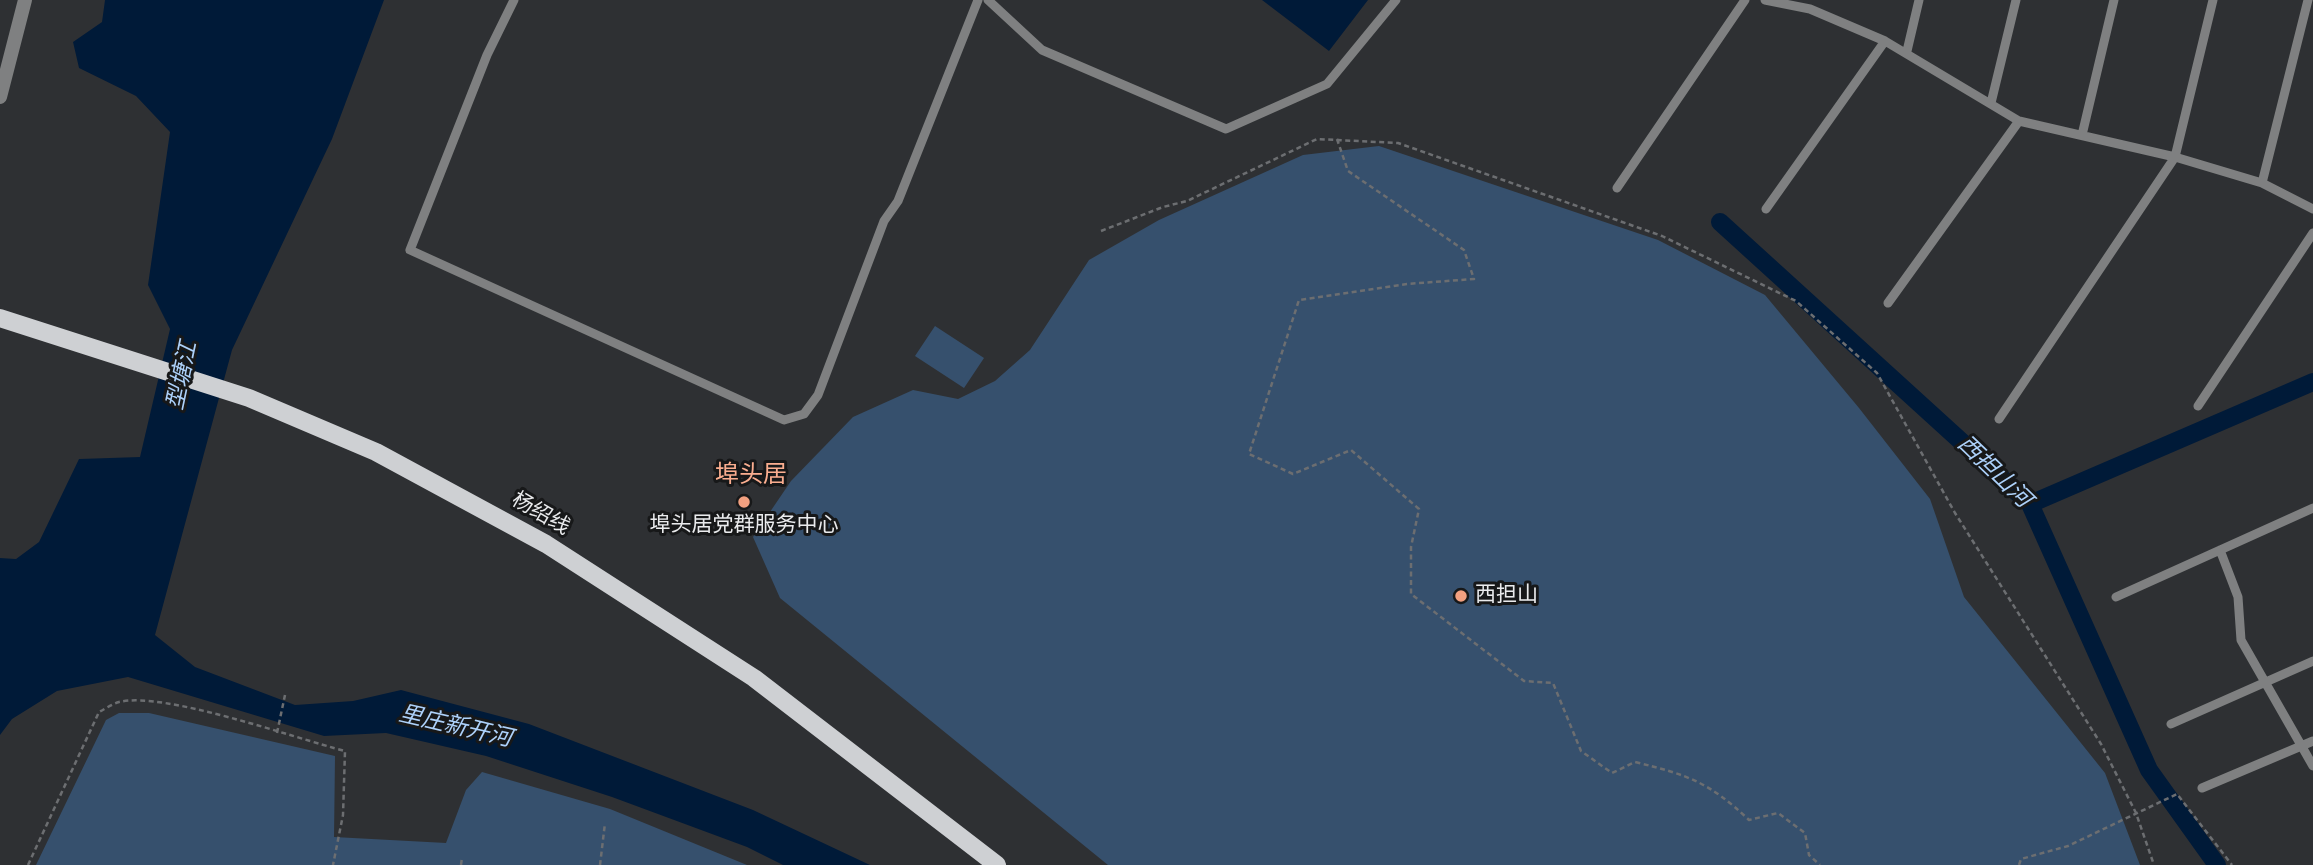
<!DOCTYPE html>
<html>
<head>
<meta charset="utf-8">
<style>
	body { margin:0 }
	canvas { display:block; background:#2e3033 }
</style>
</head>
<body>
<canvas width="2313" height="865"></canvas>
<script>
const c = document.querySelector('canvas').getContext('2d');
c.lineJoin = 'round';
function fill(path, color) { c.fillStyle = color; c.fill(path, 'evenodd'); }
function strokePath(path, color, width, dash) { c.strokeStyle = color; c.lineWidth = width; c.lineCap = dash ? 'butt' : 'round'; c.setLineDash(dash || []); c.stroke(path); }
function drawText(font, color, halo, rows, align = 'center') {
  c.font = font + ' "Source Sans 3","Noto Sans SC",sans-serif'; c.lineWidth = 6; c.setLineDash([]); c.textBaseline = 'middle'; c.strokeStyle = halo; c.fillStyle = color; for (const [text, x, y, turn = 0] of rows) {
    c.save(); c.translate(x, y); c.rotate((+turn || 0) * Math.PI / 180); c.textAlign = isNaN(turn) ? turn : align; if (halo) c.strokeText(text, 0, 0); c.fillText(text, 0, 0); c.restore();
  }
}
const green = new Path2D(`
	M1379,146L1658,240L1765,295L1859,408L1930,499L1964,597L2105,773L2140,865H1108L780,598L753,537L791,481L853,417L913,390L958,399L995,381L1030,350L1089,260L1159,220L1303,155Z
	M935,326L984,358L964,388L915,356Z
	M119,713H149L335,756L334,837L446,843L466,790L482,772L610,809L747,865H36L106,720Z`);
const water = new Path2D(`
	M105,0H384L332,139L232,350L155,635L195,667L295,705L353,701L401,690L529,724L753,810L870,865H783L747,847L612,797L486,756L386,733L324,736L128,677L57,691L12,719L0,735V558L16,559L39,542L79,459L140,457L170,329L148,285L170,132L136,96L79,68L73,42L102,22Z
	M1262,0H1368L1329,51Z`);
const canal = new Path2D(`
	M1720,222L2030,504L2149,770L2217,865
	M2030,504L2313,382`);
const path = new Path2D(`
	M1337,139L1348,171L1464,250L1474,279L1407,284L1299,300L1249,454L1293,474L1351,450L1419,509L1411,547V594L1524,681L1553,683L1581,751L1612,773L1635,762C1688,775 1709,782 1749,820L1778,813L1805,833L1809,855L1820,865
	M1101,231L1163,207L1187,201L1317,139L1398,143L1662,236L1796,301L1877,373L1955,513L2101,744L2136,813L2154,865
	M277,733L285,695
	M28,865L99,712C105,709 112,704 119,702C164,691 294,738 345,751L343,815L333,865
	M461,865L462,858
	M600,865L605,823
	M2019,865L2021,859L2068,846L2177,794L2232,865`);
const service = new Path2D(`
	M514,0L487,55L410,250L784,420L804,414L818,395L884,221L898,201L978,0
	M988,0L1042,50L1226,129L1327,84L1396,0
	M1765,0L1810,9L1885,41L2019,121L2175,157L2262,183L2313,209
	M1907,51L1919,0
	M1991,103L2016,0
	M2082,135L2114,0
	M2262,183L2308,0
	M1617,188L1745,0
	M1766,209L1885,41
	M1888,303L2019,121
	M2198,406L2313,233
	M1999,419L2175,157L2213,0
	M2220,550L2238,597L2241,640L2313,766
	M2116,597L2313,508
	M2171,724L2313,661
	M2202,788L2313,741`);
const tertiary = new Path2D(`
	M0,97L25,0`);
const primary = new Path2D(`
	M0,318L249,398L376,452L546,544L754,678L997,865`);
const markers = [
	[744,502,7,"#f2a080"],
	[1461,596,7,"#f2a080"]
];
const streetNames = [
	["杨绍线",540,515,30]
];
const poiNames = [
	["埠头居党群服务中心",744,526],
	["西担山",1475,596,"left"]
];
const waterNames = [
	["型塘江",184,376,-78],
	["西担山河",1993,473,44],
	["里庄新开河",455,728,13]
];
const quarterNames = [
	["埠头居",751,477]
];
fill(green, '#36506d');
fill(water, '#001a38');
strokePath(canal, '#001a38', 18);
strokePath(path, '#6c6e71', 2.5, [5, 3.5]);
strokePath(service, '#7f8081', 9);
strokePath(tertiary, '#7f8081', 14);
strokePath(primary, '#ced0d3', 18);
for (const [x, y, r, color] of markers) { const dot = new Path2D(); dot.arc(x, y, r, 0, 2 * Math.PI); c.fillStyle = color; c.fill(dot); strokePath(dot, '#171819', 2.5); }
drawText('21px', '#eaebed', '#171819', streetNames);
drawText('21px', '#eaebed', '#171819', poiNames);
drawText('italic 23px', '#add1fa', '#171819', waterNames);
drawText('24px', '#fbae90', '#171819', quarterNames);
</script>
</body>
</html>
